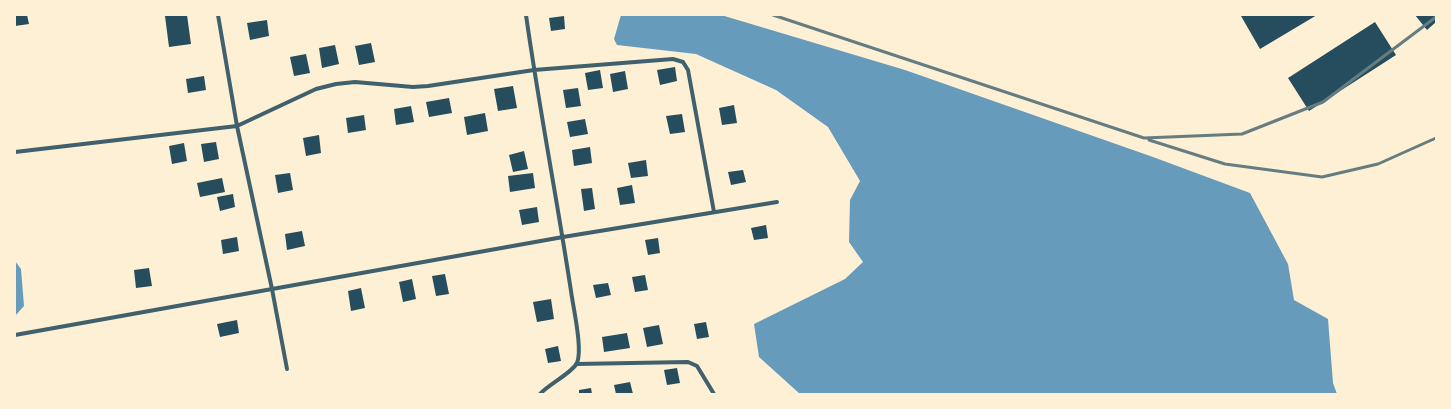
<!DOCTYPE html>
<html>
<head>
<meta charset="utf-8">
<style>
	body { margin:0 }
	#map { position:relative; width:1451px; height:409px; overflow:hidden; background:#fdf0d5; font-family:Helvetica,sans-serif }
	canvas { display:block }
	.frame { position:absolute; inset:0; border:16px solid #fdf0d5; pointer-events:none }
</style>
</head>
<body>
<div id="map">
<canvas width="1451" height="409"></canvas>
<div class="frame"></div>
</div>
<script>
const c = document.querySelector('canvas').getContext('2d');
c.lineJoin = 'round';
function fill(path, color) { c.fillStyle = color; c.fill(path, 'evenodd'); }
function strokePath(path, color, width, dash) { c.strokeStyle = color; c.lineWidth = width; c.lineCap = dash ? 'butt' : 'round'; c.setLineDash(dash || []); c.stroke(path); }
const water = new Path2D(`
	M621,15H721L905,70L1153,157L1250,193L1288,264L1294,300L1328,319L1333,383L1337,394H800L759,357L754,324L845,279L863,262L849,242L850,200L860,181L828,127L776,90L696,54L617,45L614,39Z
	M15,261L21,269L24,306L15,316Z`);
const building = new Path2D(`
	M15,15H27L29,24L15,26Z
	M171,15H187L191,44L169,47L165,16Z
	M1242,15H1317L1260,49L1241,16Z
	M1415,15H1436V22L1427,30Z
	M564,16L565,29L551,31L549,18Z
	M267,20L269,36L250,40L247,23Z
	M1375,22L1396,55L1309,111L1288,78Z
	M371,43L375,62L359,65L355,46Z
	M335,45L339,64L322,68L319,48Z
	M306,54L310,73L294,76L290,57Z
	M675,67L677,81L660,85L657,70Z
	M600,70L603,88L588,90L585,73Z
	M625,71L628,89L613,92L610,74Z
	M204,76L206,90L188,93L186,79Z
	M513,86L517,108L498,111L494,89Z
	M578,88L581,106L566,108L563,90Z
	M449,98L452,113L429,117L426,102Z
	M734,105L737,123L722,125L719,108Z
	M411,106L414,122L396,125L394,109Z
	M485,113L488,131L467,135L464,117Z
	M682,114L685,132L670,134L666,116Z
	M364,115L366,130L348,133L346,118Z
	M585,119L588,134L570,137L567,122Z
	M319,135L321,153L306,156L303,138Z
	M216,142L219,159L204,162L201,144Z
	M184,143L187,161L172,164L169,146Z
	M590,147L592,163L574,166L572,150Z
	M524,151L528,169L513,172L509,155Z
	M646,160L648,176L631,178L628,163Z
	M743,170L746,182L731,185L728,172Z
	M290,173L293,190L278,193L275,175Z
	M533,173L535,188L510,192L508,176Z
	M222,178L225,192L200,197L197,183Z
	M632,185L635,203L620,205L617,188Z
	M592,188L595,209L584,211L581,189Z
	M233,194L235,207L220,211L217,197Z
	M537,207L539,222L522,225L519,210Z
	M766,225L768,238L754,240L751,228Z
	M302,231L305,246L287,250L285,234Z
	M237,237L239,251L223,254L221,240Z
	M658,238L660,253L648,255L645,240Z
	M149,268L152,286L136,288L134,270Z
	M445,274L449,294L436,296L432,276Z
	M645,275L648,290L635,292L632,277Z
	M412,279L416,299L403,302L399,282Z
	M608,283L611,295L596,298L593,285Z
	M361,288L365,308L351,311L348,291Z
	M551,299L554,319L537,322L533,302Z
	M237,320L239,333L220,337L217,324Z
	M706,322L709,337L697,339L694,324Z
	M659,325L663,344L647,347L643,328Z
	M627,333L630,348L604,352L602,337Z
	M558,346L561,361L548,363L545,349Z
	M677,368L680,383L667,385L664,370Z
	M630,382L633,394H616L614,385Z
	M591,388L592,394H579V390Z`);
const minor = new Path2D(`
	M218,15L237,126L272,289L287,369
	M526,15C539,107 557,199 571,291C573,307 583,349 577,363C572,373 549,384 540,394
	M15,152L237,126L316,89L336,84L355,82L413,87L428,86L534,70L673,59L683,62L688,70L714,212
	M15,335L563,237L777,202
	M576,364L688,362L697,366L714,394`);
const rail = new Path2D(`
	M773,15L1144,138L1242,134L1323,102L1436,17
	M1149,140L1225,164L1322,177L1378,164L1436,138`);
fill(water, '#669bbc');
fill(building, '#264d5e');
strokePath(minor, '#3f606c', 4);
strokePath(rail, '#657d81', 3);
</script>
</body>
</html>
